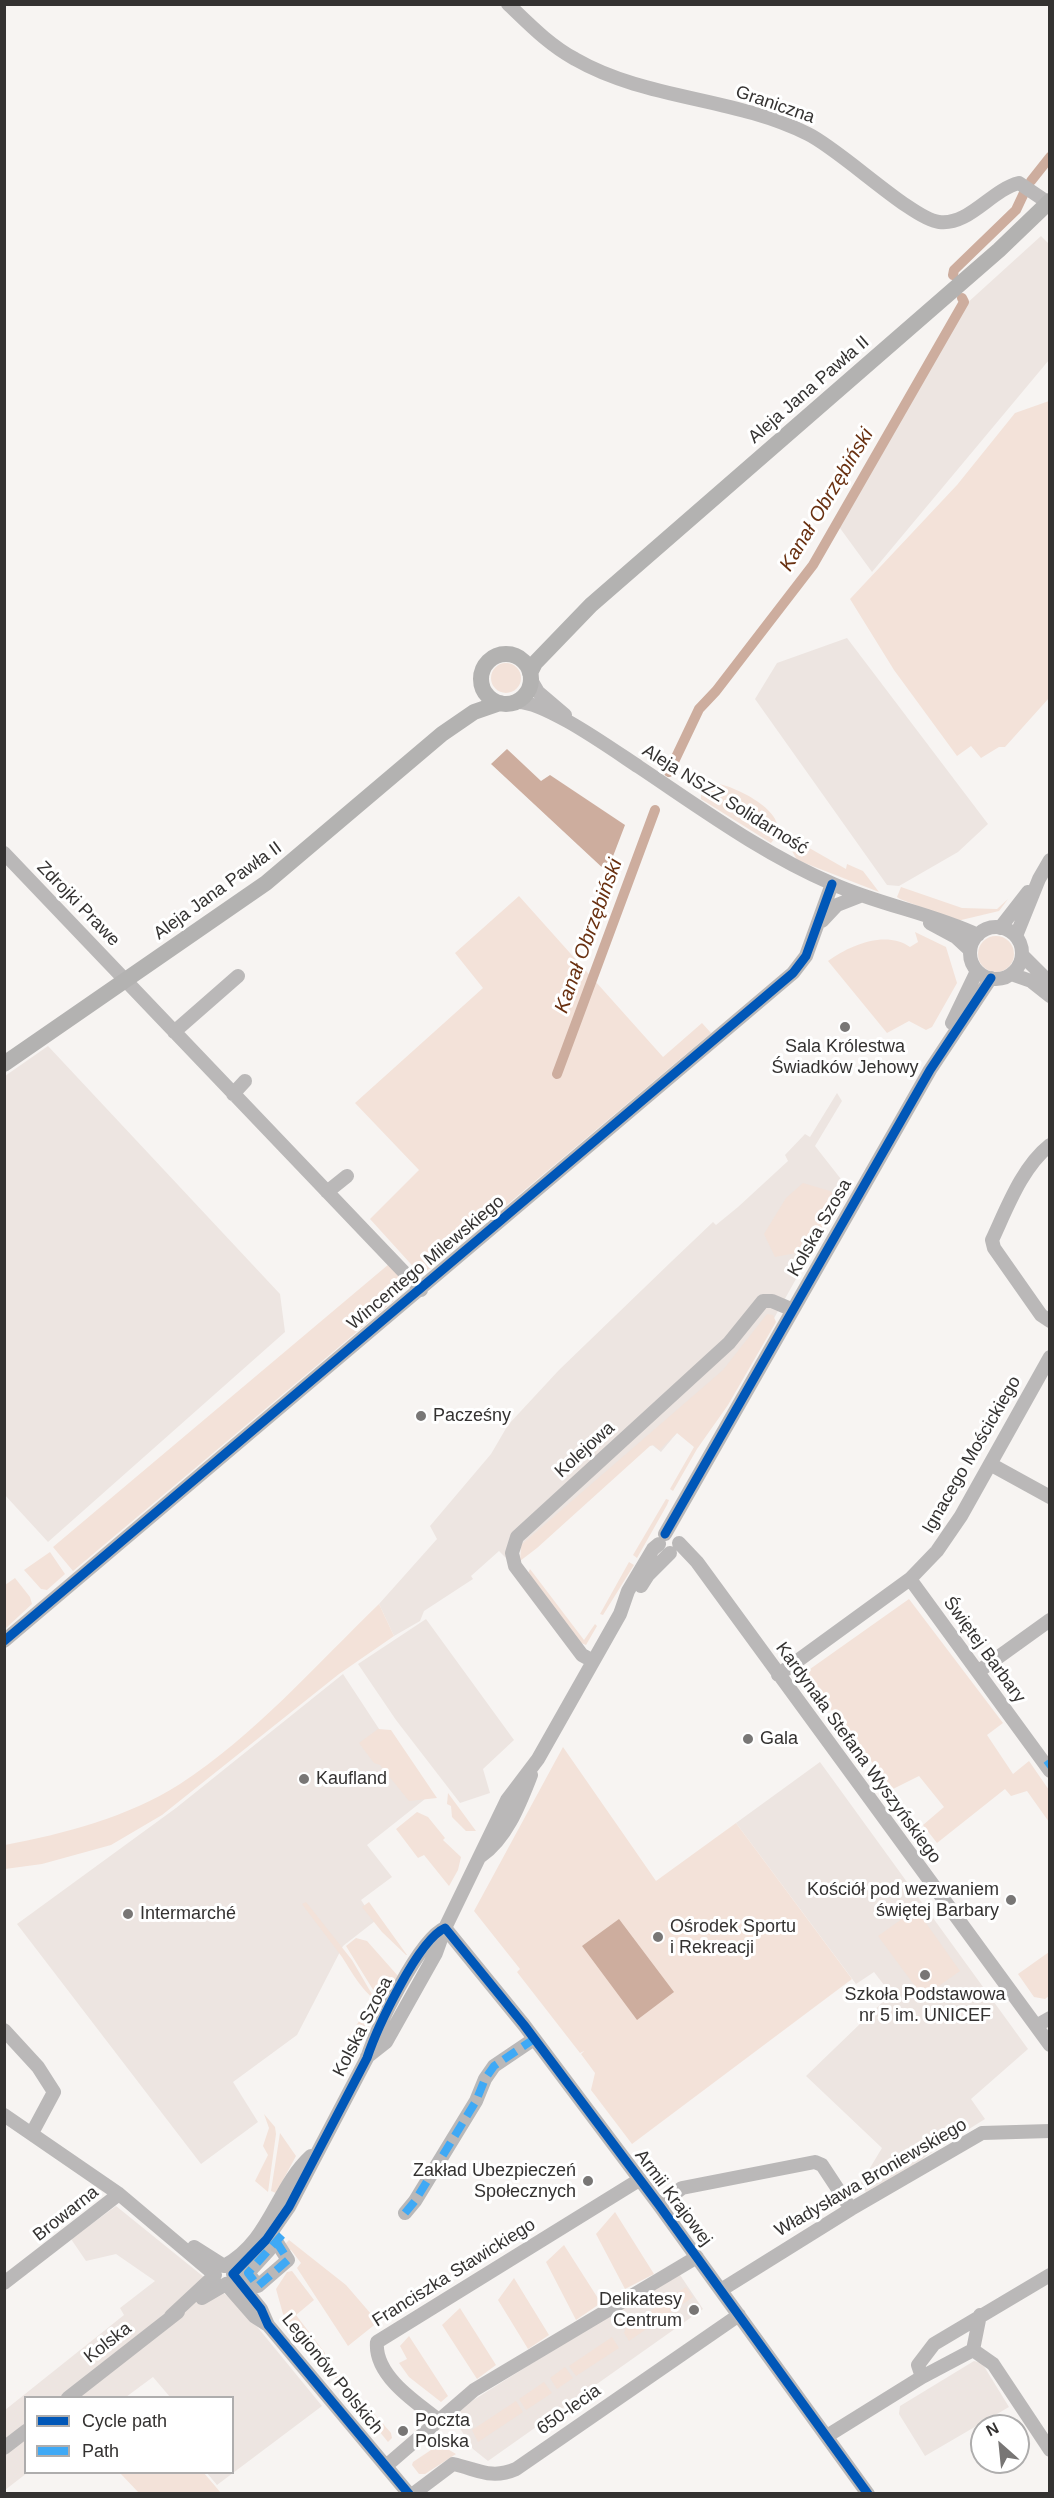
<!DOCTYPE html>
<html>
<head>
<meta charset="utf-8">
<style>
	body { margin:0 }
	#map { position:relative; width:1054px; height:2498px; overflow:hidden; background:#f7f4f2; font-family:Arial,sans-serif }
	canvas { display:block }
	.frame { position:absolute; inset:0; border:6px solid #343231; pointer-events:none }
	.legend { position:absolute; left:24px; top:2396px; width:210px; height:78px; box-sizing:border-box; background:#fff; border:2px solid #aeadad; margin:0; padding:8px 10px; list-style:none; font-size:18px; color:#343231 }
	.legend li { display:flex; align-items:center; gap:12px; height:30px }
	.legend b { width:30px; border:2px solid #aeadad }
	.north { position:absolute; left:970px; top:2414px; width:60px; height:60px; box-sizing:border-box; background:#fff; border:2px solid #aeadad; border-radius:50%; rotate:333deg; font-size:16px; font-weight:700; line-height:24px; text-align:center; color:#343231 }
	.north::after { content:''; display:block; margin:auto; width:21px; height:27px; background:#787675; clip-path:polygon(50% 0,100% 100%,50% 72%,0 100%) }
</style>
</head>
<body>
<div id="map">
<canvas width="1054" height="2498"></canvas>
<div class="frame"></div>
<ul class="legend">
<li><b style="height:8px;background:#0057b8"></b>Cycle path</li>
<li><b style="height:8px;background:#3fa9f5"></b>Path</li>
</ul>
<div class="north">N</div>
</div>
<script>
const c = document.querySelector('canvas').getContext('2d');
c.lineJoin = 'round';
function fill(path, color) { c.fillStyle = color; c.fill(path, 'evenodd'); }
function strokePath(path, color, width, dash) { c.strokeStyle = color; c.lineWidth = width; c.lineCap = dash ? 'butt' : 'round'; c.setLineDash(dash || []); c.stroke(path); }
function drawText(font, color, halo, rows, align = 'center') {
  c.font = font + ' Arial,sans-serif'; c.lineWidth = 6; c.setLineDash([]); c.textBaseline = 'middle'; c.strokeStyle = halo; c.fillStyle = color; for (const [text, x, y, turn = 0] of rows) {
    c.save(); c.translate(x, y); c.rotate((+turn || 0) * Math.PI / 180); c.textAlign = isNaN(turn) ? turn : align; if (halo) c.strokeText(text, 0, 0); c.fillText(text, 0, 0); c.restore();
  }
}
const built = new Path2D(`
	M1041,236L1049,244V360L872,572L837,524L965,305Z
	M847,638L988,824L958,852L899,886L887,885L755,699L777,663Z
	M48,1046L280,1294L285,1332L48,1542L4,1494L5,1076Z
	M837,1093L842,1101L815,1146L844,1183L828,1222L736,1386L681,1428L661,1452L646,1440L506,1558L499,1551L471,1576L473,1579L424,1611L420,1621L394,1636L379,1604L437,1539L430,1526L491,1454L508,1425L559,1370L672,1261L713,1222L716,1225L738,1207L788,1161L785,1155L805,1134L810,1137Z
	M426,1619L514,1740L483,1769L490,1793L460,1803L396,1720L358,1664Z
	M343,1674L425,1799L367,1845L392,1877L361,1900L375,1921L343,1946L297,2035L233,2082L258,2122L201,2164L17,1924L176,1808Z
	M820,1762L1028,2049L971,2099L985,2119L926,2156L913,2168L866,2192L859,2186L882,2148L806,2076L891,1994L874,1972L856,1984L736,1823Z
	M116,2206L241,2307L322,2406L217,2485L207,2473L232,2472V2398L170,2397L153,2377L126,2397L26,2398L27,2473L5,2490V2410L124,2315L120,2308L155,2281L116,2254L86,2261L71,2239Z
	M678,2272L703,2309L488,2461L473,2449L451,2414Z
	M974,2361L982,2363L1009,2407L925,2456L899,2414L900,2406Z`);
const green = new Path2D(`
	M1049,401V698L1005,747H999L981,758L971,746L957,756L894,670L850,599L957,485L1015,413Z
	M491 678a15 15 0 1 1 30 0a15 15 0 1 1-30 0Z
	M719,784C739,788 798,817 771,843L701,799V792Z
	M791,841H797L846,869L847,864L863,871L879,892L797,860L791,849Z
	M901,887L962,908L997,909L1008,899L999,911L957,921L900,899L897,897Z
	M519,896L663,1057L702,1023L711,1033L432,1268L419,1273L370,1219L419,1170L355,1103L483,988L455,953Z
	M915,932L946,947L957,983L932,1027L926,1030L909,1021L887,1033L828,961C850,945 886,930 910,947L918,942Z
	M978 954a18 18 0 1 1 36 0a18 18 0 1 1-36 0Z
	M803,1183L830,1191L839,1198V1202L812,1250L775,1257L764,1234L786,1198Z
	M389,1264L406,1285L403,1293L73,1571L53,1547Z
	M767,1314L773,1315L776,1322L728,1405L697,1449L673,1491L670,1489L694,1447L677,1433L659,1450L654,1445L650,1446L537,1548L520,1561L521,1545L723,1370Z
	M666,1499L669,1500L667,1505L637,1558L633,1555Z
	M50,1552L65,1574L47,1590L41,1589L24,1570Z
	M629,1562L634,1565L603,1615L600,1614Z
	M530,1569L584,1640L595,1624L597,1626L586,1645L581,1643L527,1575Z
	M15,1578L30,1597L32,1604L5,1629V1585Z
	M909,1599L1003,1723L987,1735L1013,1774L1029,1761L1049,1790V1822L1027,1791L1011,1796L1005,1789L937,1843L923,1825L944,1807L919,1776L893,1789L803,1674Z
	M379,1604L394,1636L339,1674L162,1815L111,1845L42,1864L5,1869V1845C64,1834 128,1817 180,1784C254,1736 316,1665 379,1604Z
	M378,1729L391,1730L437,1798L409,1801L380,1765L374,1763L359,1743Z
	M563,1747L656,1881L736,1823L852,1979L632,2144L591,2090L595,2073L581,2054L584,2051L580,2053L517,1972L520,1969L474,1911Z
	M448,1793L476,1831H466L452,1817L451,1806L447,1804Z
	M417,1812L428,1817L445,1838L443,1840L461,1857L458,1870L449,1886L424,1855L418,1858L396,1829Z
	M306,1902L352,1960L376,2001C360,1988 353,1974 342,1957C329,1939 315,1922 302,1904Z
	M369,1902L407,1955H406L382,1932L362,1907Z
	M916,1909L960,1971L923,1997L878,1936Z
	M356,1938L367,1941L398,1976L385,2001H380L346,1946Z
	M1049,1952V1996L1045,1999L1034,1997L1018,1974Z
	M370,2005L376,2014L372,2023L359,2037L347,2039Z
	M264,2114L275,2127L276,2134L268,2192L255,2181L268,2155L263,2146L269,2128Z
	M280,2133L296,2156L276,2193L271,2191Z
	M615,2212L654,2274L625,2289L596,2234Z
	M289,2240L346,2285L378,2322L348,2346L297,2268L301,2263L291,2250L284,2251L282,2247Z
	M564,2245L601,2303L576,2320L546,2262Z
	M292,2271L314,2300L296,2315L325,2353L324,2356L391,2433L392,2438L388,2442L283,2314L276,2289L287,2272Z
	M514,2278L549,2335L528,2349L498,2300Z
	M686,2287L693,2297L629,2341L624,2333L626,2328Z
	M460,2308L496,2365L477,2379L442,2325Z
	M409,2336L448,2396L441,2402L409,2377L399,2363L407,2359L400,2346Z
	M612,2337L619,2348L576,2376L569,2366Z
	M565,2367L573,2378L557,2389L550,2378Z
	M544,2382L552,2393L526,2410L519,2399Z
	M516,2401L523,2412L478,2442L472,2430Z
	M437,2446L444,2447L456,2454L425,2474H419L412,2465L413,2462Z
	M120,2473H204L221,2493H139Z`);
const water = new Path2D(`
	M507,749L541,781L550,775L625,825L607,872L491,764Z
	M619,1919L674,1992L637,2020L582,1946Z`);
const canal = new Path2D(`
	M1031,181L1050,157
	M953,275L954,270L1016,210L1024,193
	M669,772L699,709L716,691L813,565L964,302L962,298
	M557,1074L655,810`);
const minor = new Path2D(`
	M508,4C529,24 549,45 575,59C646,100 735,97 808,134C841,150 912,219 939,222C969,226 991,190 1019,183L1050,204
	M531,680L538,692L565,715
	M516,702C544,700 613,750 639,767C702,809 763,854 833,884C880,905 931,913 978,935
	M4,853L421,1290
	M822,921L837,905L860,896
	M930,923L956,937L970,950
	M970 953a26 26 0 1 1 52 0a26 26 0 1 1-52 0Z
	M1000,928L1028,892
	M1016,936L1039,879L1050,860
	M1022,955L1050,983
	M1011,974L1031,981L1050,996
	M952,1023L977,971
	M174,1032L238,976
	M233,1094L245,1081
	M1050,1145C1022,1167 1007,1208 992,1240L994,1248L1041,1315L1050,1321
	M327,1192L347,1176
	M990,1464L1050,1497
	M665,1534L930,1070L991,978
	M679,1543L697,1562L1050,2045
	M910,1579L1050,1771
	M641,1586L648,1575L670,1553
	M4,1641L793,973L806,956L832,884
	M593,1661L582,1655L515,1566L512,1553L517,1537L729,1343L763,1301H772L793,1310
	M979,1671L1050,1620
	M778,1675L910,1579L937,1551L961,1516L1050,1357
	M481,1856C507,1838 520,1803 531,1775
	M445,1928L524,2025L659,2205L868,2494
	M1036,2026L1050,2018
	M4,2030L38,2067L54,2092L32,2133
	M367,2057L386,2042L436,1953L445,1928L507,1800L538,1759L620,1614L628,1591L653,1549L659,1544
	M4,2115L119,2194L215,2275L171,2316
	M659,2205L682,2188L815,2162L822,2165L851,2209
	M405,2213L415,2201L476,2101L485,2079L494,2066L534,2039
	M194,2247L224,2266C270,2242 276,2188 311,2156
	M269,2250L248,2273L258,2286L288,2260L276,2241
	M4,2283L119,2194
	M721,2290L851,2209L982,2133L1050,2131
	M202,2298L226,2284L254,2316L268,2325
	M973,2350L993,2364L1050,2450
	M973,2350L980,2315
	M922,2377L973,2350
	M68,2398L178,2312
	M439,2420C415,2402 374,2375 377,2342L639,2180
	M827,2436L922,2377L918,2365L934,2344L1050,2275
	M4,2448L26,2431
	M386,2466L474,2390L697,2257
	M409,2494L268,2325L261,2309L233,2274L266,2240L289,2207L367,2058C377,2028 418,1940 445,1928
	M413,2494L453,2464C477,2469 491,2480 516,2469L739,2315`);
const major = new Path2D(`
	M481 679a25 25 0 1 1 50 0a25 25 0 1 1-50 0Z
	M530,673L535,663L591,605L999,250L1050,201
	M4,1064L266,883L442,734L474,712L500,703`);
const quiet = new Path2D(`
	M1046,1766L1050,1763
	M405,2213L415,2201L476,2101L485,2079L494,2066L534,2039
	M276,2241L288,2260L258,2286L248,2273L282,2235`);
const cycleway = new Path2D(`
	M665,1534L930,1070L991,978
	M4,1641L793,973L806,956L832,884
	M409,2494L268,2325L261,2309L233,2274L266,2240L289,2207L367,2058C377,2028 418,1940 445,1928L524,2025L659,2205L868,2494`);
const markers = [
	[845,1027,6,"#787675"],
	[421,1416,6,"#787675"],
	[748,1739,6,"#787675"],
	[304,1779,6,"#787675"],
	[1011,1900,6,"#787675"],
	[128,1914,6,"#787675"],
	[658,1937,6,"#787675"],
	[925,1975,6,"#787675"],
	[588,2181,6,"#787675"],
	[694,2310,6,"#787675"],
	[403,2431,6,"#787675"]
];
const streetNames = [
	["Graniczna",775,105,19],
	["Aleja Jana Pawła II",809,390,-41],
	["Aleja NSZZ Solidarność",725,800,32],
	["Aleja Jana Pawła II",218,891,-36],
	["Zdrojki Prawe",78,904,46],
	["Kolska Szosa",820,1228,-60],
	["Wincentego Milewskiego",426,1263,-40],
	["Kolejowa",585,1450,-42],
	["Ignacego Mościckiego",972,1455,-60],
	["Świętej Barbary",984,1650,54],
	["Kardynała Stefana Wyszyńskiego",858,1753,54],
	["Kolska Szosa",363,2027,-63],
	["Władysława Broniewskiego",871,2178,-30],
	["Armii Krajowej",673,2198,53],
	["Browarna",66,2214,-38],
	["Franciszka Stawickiego",454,2273,-32],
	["Kolska",108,2343,-38],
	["Legionów Polskich",332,2374,51],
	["650-lecia",569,2410,-35]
];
const poiNames = [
	["Sala Królestwa",845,1047,"center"],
	["Świadków Jehowy",845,1068,"center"],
	["Pacześny",433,1416],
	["Gala",760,1739],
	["Kaufland",316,1779],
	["Kościół pod wezwaniem",999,1890,"right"],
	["świętej Barbary",999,1911,"right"],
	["Intermarché",140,1914],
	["Ośrodek Sportu",670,1927],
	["i Rekreacji",670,1948],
	["Szkoła Podstawowa",925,1995,"center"],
	["nr 5 im. UNICEF",925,2016,"center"],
	["Zakład Ubezpieczeń",576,2171,"right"],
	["Społecznych",576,2192,"right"],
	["Delikatesy",682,2300,"right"],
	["Centrum",682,2321,"right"],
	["Poczta",415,2421],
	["Polska",415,2442]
];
const waterNames = [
	["Kanał Obrzębiński",827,500,-59],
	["Kanał Obrzębiński",589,936,-70]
];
fill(built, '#ede5e1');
fill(green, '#f3e2d9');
fill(water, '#cdad9e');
strokePath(canal, '#cdad9e', 10);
strokePath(minor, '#bab8b8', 14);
strokePath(major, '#b3b2b1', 16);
strokePath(quiet, '#3fa9f5', 8, [15, 8]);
strokePath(cycleway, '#0057b8', 9);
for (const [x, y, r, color] of markers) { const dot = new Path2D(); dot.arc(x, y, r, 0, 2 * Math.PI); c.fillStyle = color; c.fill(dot); strokePath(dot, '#fff', 2); }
drawText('18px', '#343231', '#fff', streetNames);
drawText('18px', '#343231', '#fff', poiNames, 'left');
drawText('italic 20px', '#693010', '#fff', waterNames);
</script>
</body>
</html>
